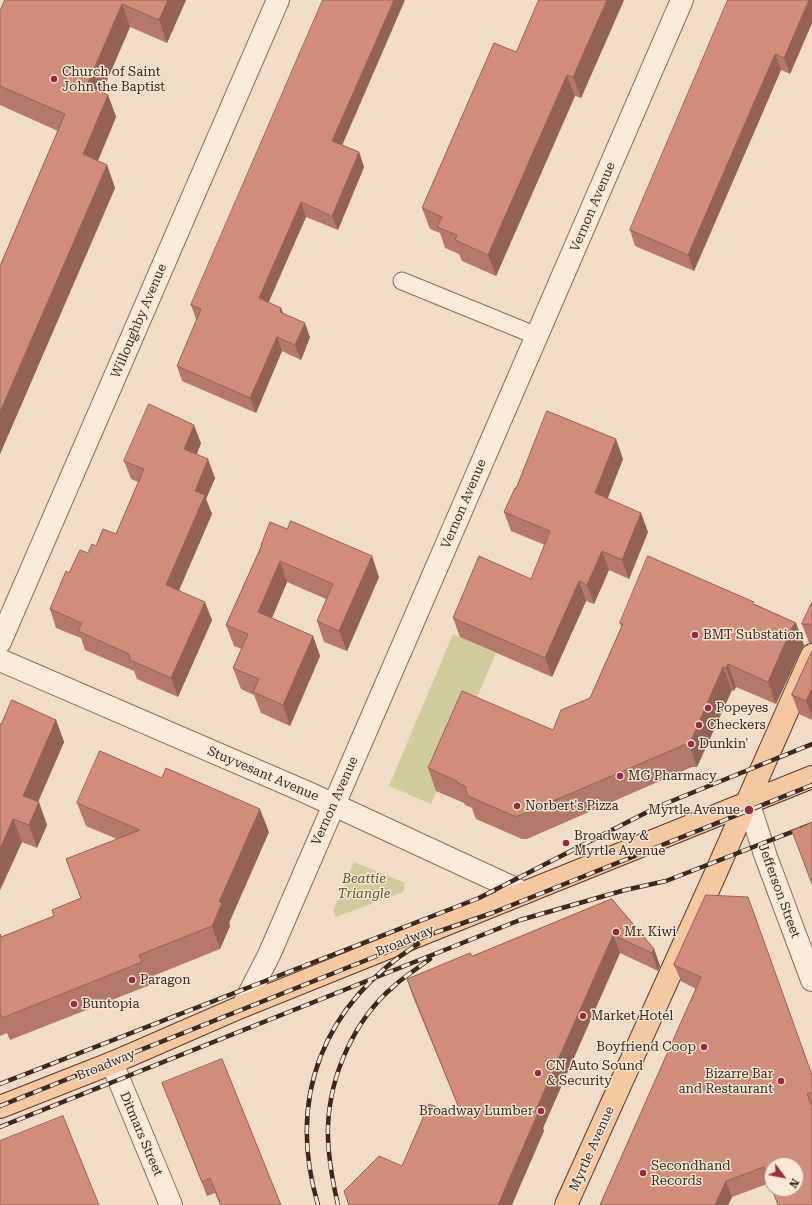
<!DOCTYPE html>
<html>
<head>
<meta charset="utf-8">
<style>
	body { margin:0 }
	#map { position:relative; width:812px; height:1205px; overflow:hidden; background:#f1dcc6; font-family:"Roboto Serif",serif }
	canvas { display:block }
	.north { position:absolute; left:764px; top:1157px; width:40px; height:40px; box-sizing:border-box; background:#f8e8d6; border:1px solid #ad9b8d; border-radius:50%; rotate:122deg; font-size:11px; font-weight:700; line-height:16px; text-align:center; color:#3d281f }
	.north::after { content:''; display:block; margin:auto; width:14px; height:18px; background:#a1263f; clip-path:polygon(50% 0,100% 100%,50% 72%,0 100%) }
</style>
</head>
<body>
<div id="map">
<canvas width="812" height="1205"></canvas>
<div class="north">N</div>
</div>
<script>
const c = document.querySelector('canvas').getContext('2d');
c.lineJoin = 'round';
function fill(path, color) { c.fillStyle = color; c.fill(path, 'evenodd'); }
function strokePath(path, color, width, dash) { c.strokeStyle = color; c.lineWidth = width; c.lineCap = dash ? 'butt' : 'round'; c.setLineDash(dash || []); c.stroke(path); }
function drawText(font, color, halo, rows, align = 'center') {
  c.font = font + ' "Roboto Serif",serif'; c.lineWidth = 3; c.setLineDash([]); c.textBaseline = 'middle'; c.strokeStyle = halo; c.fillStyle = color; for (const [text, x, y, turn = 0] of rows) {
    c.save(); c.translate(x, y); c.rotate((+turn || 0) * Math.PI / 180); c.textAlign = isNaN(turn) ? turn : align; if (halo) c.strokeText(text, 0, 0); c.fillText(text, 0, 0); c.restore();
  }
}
const green = new Path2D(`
	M453,634L496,653L431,804L389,786Z
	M354,862L405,883L403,892L336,917L333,911Z`);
const lane = new Path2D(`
	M402,281L537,336`);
const street = new Path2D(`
	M0,642L278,0
	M0,660L306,792L524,893
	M748,802L766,857L812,980
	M243,1006L269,955L682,0
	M112,1063L171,1205`);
const primary = new Path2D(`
	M0,1107L112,1063L243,1006L812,777
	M566,1205L714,877L812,655`);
const rail = new Path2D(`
	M0,1084L479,898L657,807L812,744
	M0,1106L437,932L492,913L812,785
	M0,1127L520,920L625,890L666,881L812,824
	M318,1205C286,1096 324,1004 418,944
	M338,1205C332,1179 327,1153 328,1126C330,1075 354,1020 394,986C405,976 418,968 430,959`);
const wall = new Path2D(`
	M186,0L167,43L130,27L102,92L108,95L116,117L98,161L107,165L115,188L0,454V266L58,131L0,105V11Z
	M624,0L581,98L575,96L496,276L462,261L459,254L445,248L440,233L430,229L422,208L516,52Z
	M812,0V23L790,74L781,70L694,271L635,246L630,230Z
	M342,145L359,152L364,167L338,230L306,217L268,302L281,308L283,313L310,337L301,360L282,351L256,413L182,381L177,366L197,320L196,319L191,305Z
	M201,443L197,454L215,478L206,499L212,514L179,590L212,620L178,697L137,679L134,671L85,650L81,638L56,628L50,609L69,573L88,553L96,546L116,534L138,482L131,479L124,461Z
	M623,459L607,499L648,532L629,579L609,570L594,604L586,601L552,677L460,637L453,618L531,579L545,545L511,531L504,512L516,488Z
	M261,545L379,577L347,651L324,642L317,621L326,599L287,582L272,618L313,636L320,656L290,726L261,713L254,695L241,689L233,668L242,649L234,646L226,625L261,546Z
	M812,602V643H809L802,624Z
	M755,604L796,623L804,645L801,650L776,704L736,687L734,691L732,690L697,767H692L527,839H522L476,819L472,808L465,805L464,803L436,791L428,768L553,730L590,698L621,627L620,623Z
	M812,651V720L799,714L792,695Z
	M56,720L64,742L38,802L47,825L37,848L22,842L0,890V724H1Z
	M77,803L269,832L229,923L230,926L220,949L148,978L150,985L10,1040L7,1033L0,1036V934L1,937L54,916L52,910L81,898L66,859L117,839L86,826Z
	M706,895L812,1075V1205L770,1183L732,1197L728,1205H600L696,989L681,981L674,965Z
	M612,899L654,949L660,966L658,971L620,953L543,1128L544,1131L402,1166L463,1118L413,997L407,979L472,956Z
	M162,1083L281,1205H220L215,1193L207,1196Z`);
const shadedWall = new Path2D(`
	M168,0H186L167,43L159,20Z
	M394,0H405L338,155L332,141Z
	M607,0H624L581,98L573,77Z
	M809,0H812V23L790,74L784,58Z
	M122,4L130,27L95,108L87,85Z
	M775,54L781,70L694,271L688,255Z
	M567,75L575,96L496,276L488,255Z
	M108,95L116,117L91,177L83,154Z
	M359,152L364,167L338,230L332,216Z
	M107,165L115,188L0,454V412Z
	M301,202L306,217L264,313L259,298Z
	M281,308L287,323L280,312Z
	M305,323L310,337L301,360L295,345Z
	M277,337L282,351L256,413L250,398Z
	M194,425L201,443L191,467L184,449Z
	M616,439L623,459L602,513L595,493Z
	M208,459L215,478L206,499L212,514L173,604L166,585L195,491Z
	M641,513L648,532L629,579L622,560Z
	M602,551L609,570L594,604L587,585Z
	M372,556L379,577L347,651L339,631Z
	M280,561L287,582L266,632L258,612Z
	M579,581L586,601L552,677L545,658Z
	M205,602L212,620L178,697L171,678Z
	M796,623L804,645L801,650L776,704L768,682L792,627Z
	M313,636L320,656L290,726L283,705Z
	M728,664L736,687L734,691L726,668Z
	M723,667L732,690L697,767L689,745Z
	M812,688V717L806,701Z
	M56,720L64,742L31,818L23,796Z
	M39,802L47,825L37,848L29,825Z
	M260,809L269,832L229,923L230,926L220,949L212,926L219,902Z
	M13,819L22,842L0,890V849Z
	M613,935L620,953L543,1128L544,1131L512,1205H498L535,1112Z
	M654,949L660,966L658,971L652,953Z
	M726,1181L732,1197L728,1205H715Z`);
const building = new Path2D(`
	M5,0H168L159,20L122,4L87,85L108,95L83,154L107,165L0,412V266L65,114L0,86V11Z
	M323,0H394L332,141L359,152L332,216L301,202L259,298L281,308L280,312L305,323L295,345L277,337L250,398L177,366L201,309L191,305Z
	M539,0H607L573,77L567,75L488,255L455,240L457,235L437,227L442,217L422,208L494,43L516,52Z
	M728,0H809L784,58L775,54L688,255L630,230Z
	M149,404L194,425L184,449L208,459L195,491L205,495L166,585L205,602L171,678L130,660L129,654L78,631L82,623L50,609L66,571L69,573L80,550L88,553L92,544L96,546L103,529L116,534L144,469L124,461Z
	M547,411L616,439L595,493L641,513L622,560L602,551L587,585L579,581L545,658L453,618L479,556L531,579L550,531L504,512L515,488H516Z
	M291,521L372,556L339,631L317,621L333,584L280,561L258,612L313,636L283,705L253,692L259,679L233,668L248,634L226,625L262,545H261L270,522L287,529Z
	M648,556L754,602L753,604L796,623L792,627L768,682L728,664L726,668L723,667L689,745H684L518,816H514L468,796L465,786L456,782L457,781L428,768L462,691L553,730L561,710L590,698L623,624L620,623Z
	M812,602V626L810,624H802Z
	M812,651V688L806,701L792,695Z
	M12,700L56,720L23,796L39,802L29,825L13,819L0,849V724H1Z
	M100,751L162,778L166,768L260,809L219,902L222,903L212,926L139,955L142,962L2,1018L0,1013V934L1,937L54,916L52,910L81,898L66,859L140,830L77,803Z
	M812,823V884L792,831Z
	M706,895L748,897L812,1075V1092L807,1094L812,1106V1205H778L772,1189H796V1165H772V1188L764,1167L726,1181L715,1205H600L701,977L674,965Z
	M612,899L654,949L652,953L613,935L535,1112L538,1113L498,1205H349L344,1191L379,1156L402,1166L429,1104L463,1118L407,979L470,953L472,956Z
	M222,1059L281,1205H221L210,1178L202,1182L162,1083Z
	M63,1116L99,1205H0V1141Z`);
const markers = [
	[54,79,4,"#a1263f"],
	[695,635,4,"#a1263f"],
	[708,708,4,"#a1263f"],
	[699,725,4,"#a1263f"],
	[691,744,4,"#a1263f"],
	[620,776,4,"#a1263f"],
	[517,806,4,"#a1263f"],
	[749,810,5,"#a1263f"],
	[566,843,4,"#a1263f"],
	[616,932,4,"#a1263f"],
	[132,980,4,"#a1263f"],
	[74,1004,4,"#a1263f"],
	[583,1016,4,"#a1263f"],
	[704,1047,4,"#a1263f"],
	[538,1073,4,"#a1263f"],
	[781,1081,4,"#a1263f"],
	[541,1111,4,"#a1263f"],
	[643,1173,4,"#a1263f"]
];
const poiNames = [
	["Church of Saint",62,72],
	["John the Baptist",62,87],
	["BMT Substation",703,635],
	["Popeyes",716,708],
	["Checkers",707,725],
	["Dunkin'",699,744],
	["MG Pharmacy",628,776],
	["Norbert's Pizza",525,806],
	["Myrtle Avenue",740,810,"right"],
	["Broadway &",574,836],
	["Myrtle Avenue",574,851],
	["Mr. Kiwi",624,932],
	["Paragon",140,980],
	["Buntopia",82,1004],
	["Market Hotel",591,1016],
	["Boyfriend Coop",696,1047,"right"],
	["CN Auto Sound",546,1066],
	["& Security",546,1081],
	["Bizarre Bar",773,1074,"right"],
	["and Restaurant",773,1089,"right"],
	["Broadway Lumber",533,1111,"right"],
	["Secondhand",651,1166],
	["Records",651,1181]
];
const streetNames = [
	["Vernon Avenue",593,207,-67],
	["Willoughby Avenue",139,321,-67],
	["Vernon Avenue",464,504,-67],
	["Stuyvesant Avenue",263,774,23],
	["Vernon Avenue",335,801,-66],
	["Jefferson Street",779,891,70],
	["Broadway",405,941,-22],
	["Broadway",106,1065,-22],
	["Ditmars Street",141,1134,67],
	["Myrtle Avenue",592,1149,-66]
];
const parkNames = [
	["Beattie",364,879],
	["Triangle",364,894]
];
fill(green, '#d0cc99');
strokePath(lane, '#8e6c5a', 19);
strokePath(street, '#8e6c5a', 24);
strokePath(primary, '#5c3b2e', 24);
strokePath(lane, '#fbebda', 17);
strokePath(street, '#fbebda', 22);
strokePath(primary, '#f5c89d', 22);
strokePath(rail, '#3d281f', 4.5);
strokePath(rail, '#f8e8d6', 3, [9]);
fill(wall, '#b47969');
fill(shadedWall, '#926355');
fill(building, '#d18d7a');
strokePath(building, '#926355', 1);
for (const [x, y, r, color] of markers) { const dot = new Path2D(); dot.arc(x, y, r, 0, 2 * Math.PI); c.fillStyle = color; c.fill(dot); strokePath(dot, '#f8e8d6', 1.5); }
drawText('13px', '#3d281f', '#f8e8d6', poiNames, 'left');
drawText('13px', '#3d281f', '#f8e8d6', streetNames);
drawText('italic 13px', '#585b24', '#f8e8d6', parkNames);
</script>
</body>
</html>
